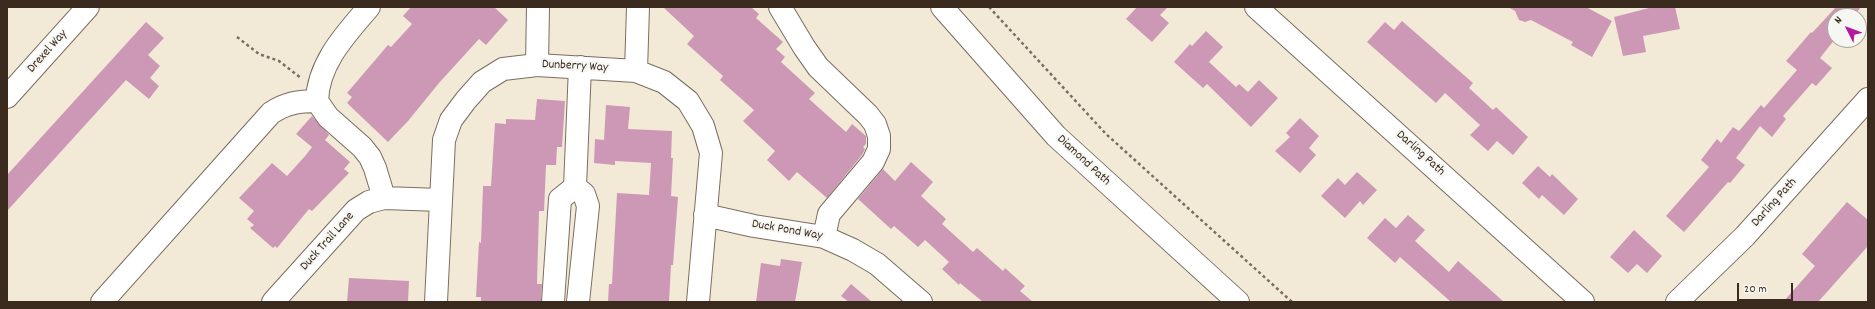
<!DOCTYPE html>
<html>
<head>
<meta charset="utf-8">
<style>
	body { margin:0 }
	#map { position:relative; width:1875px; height:309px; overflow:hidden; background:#f2ead7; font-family:Dekko,sans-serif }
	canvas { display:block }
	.frame { position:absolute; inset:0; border:8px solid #3b2a1e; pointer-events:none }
	.north { position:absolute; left:1827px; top:8px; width:40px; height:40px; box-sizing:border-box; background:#f6f6f2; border:1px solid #aba49d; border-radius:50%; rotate:312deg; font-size:11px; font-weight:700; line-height:16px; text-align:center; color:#3b2a1e }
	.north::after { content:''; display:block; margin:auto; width:14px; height:18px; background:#b5179e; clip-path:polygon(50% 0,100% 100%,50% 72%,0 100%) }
	.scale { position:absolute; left:1737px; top:283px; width:56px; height:18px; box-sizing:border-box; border:2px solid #3b2a1e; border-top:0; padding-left:5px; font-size:12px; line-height:14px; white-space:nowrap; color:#3b2a1e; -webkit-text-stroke:3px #f6f6f2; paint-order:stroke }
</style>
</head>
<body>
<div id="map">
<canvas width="1875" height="309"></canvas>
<div class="frame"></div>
<div class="north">N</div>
<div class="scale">20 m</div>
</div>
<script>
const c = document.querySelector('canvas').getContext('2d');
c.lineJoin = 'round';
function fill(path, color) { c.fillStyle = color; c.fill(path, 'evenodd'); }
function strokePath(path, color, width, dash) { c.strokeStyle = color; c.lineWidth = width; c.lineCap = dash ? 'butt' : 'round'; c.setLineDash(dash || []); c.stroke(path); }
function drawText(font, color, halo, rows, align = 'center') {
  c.font = font + ' Dekko,sans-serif'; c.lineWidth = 4; c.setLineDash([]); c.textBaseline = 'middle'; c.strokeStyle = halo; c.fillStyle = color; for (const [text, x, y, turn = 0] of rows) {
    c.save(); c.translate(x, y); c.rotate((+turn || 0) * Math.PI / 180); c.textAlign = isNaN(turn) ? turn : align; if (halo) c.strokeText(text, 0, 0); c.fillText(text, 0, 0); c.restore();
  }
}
const building = new Path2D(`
	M411,7H494L508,20L486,45L479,39L439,83L408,121L388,142L347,103L352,97L347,93L388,45L391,47L412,24L403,16Z
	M663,7H751L759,14L756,18L783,42L776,49L785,57L781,62L815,93L809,99L846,132L852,124L866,136V144L863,147L865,149L862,155L827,198L797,172L789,181L767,160L775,151L743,121L754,110L720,80L723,76L687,44L694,36Z
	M1137,7H1168L1160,15L1169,23L1152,42L1126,19Z
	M1508,7H1586L1612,21L1592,57L1571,45L1573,42L1531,20L1525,22L1519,20L1515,11Z
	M1653,7H1675L1680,29L1643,36L1646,52L1623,56L1614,17Z
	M1836,7H1861L1854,16H1835V39L1820,58L1832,68L1816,86L1812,83L1783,116L1786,119L1772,137L1760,126L1736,158L1745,165L1730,183L1728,182L1684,232L1666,216L1709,167L1701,160L1717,139L1721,143L1733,127L1739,131L1761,105L1764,108L1797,70L1786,61L1811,32L1812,33Z
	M1402,21L1473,83L1469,88L1493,110L1496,107L1528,137L1513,155L1497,141L1488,151L1470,135L1480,125L1445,93L1436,103L1367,42L1385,22L1394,30Z
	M146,22L164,38L148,55L160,66L150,78L159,86L149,99L126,80L7,211V175Z
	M1206,31L1223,47L1209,62L1236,87L1239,84L1248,92L1259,80L1278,98L1251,127L1207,84L1203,88L1174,62L1190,44L1192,46Z
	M537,99L565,101L562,147H557L556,165H546L544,211H539L537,284H542L541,301L481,302V297H476L479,242L481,243L483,186H491L495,123L506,124V119L535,120Z
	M606,105L630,107L628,129L672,131L671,158H673L671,196L678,197L673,265H671L669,302H608L609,284H612L617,193L649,195L651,163L615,161V165L594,163L595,139L604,140Z
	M312,116L329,135L325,140L350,162L344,169L349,173L312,211L309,209L277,248L275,246L273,248L250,228L254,225L247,219L254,211L239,198L272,163L287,176L306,155L312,147L296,134Z
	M1300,118L1319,136L1309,148L1316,155L1300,173L1275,151L1290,137L1286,133Z
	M911,162L933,182L921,196L946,219L942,224L973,252L977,248L1003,271L1005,268L1025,286L1020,291L1033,302H983L960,283L959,285L942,269L949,262L925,240L918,247L894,226L891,229L858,199L883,169L895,181Z
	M1538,166L1550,177L1552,174L1578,199L1564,215L1542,195L1539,199L1522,183Z
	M1357,172L1377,190L1363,205L1360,201L1345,218L1321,196L1338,178L1345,185Z
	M1847,202L1868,220V246L1818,302H1783L1815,266L1802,254Z
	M1408,215L1425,230L1415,241L1449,272L1458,261L1504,302H1451L1400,257L1395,263L1367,238L1385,218L1396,228Z
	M1634,230L1662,256L1647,273L1637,264L1628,273L1610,257Z
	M781,259L802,262L795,302H756L761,263L780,266Z
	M349,278L409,281L408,302H347Z
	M851,284L872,302H849L841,296Z`);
const path = new Path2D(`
	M989,7L1106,134L1292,302
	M237,37L259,54L279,61L301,78`);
const minor = new Path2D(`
	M369,7C346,34 318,63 317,101L328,117L362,147L370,157L375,168L384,198
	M780,7L804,47L818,67L868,115L875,124L879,136V149L873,162L829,214L824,237
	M942,7L1056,136L1238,302
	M1256,7L1583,302
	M537,65L538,7
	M636,71L638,7
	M7,97L88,7
	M575,187L584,194L588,206L578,302
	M575,187L580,67
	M705,215L754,226L824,237L853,250L877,264L921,302
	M102,302L271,113C286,103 299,101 317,101
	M273,302L356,210L369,202L384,198L440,200
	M436,302L444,140L451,120L466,100L482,82L503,69L537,65L636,71L664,82L688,101L703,126L711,153L698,302
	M553,302L560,199L575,187
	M1677,302L1745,236L1868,99`);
const streetNames = [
	["Drexel Way",48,52,-48],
	["Dunberry Way",575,67,3],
	["Darling Path",1420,154,42],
	["Diamond Path",1083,161,43],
	["Darling Path",1775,203,-48],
	["Duck Pond Way",787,231,10],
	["Duck Trail Lane",328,242,-48]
];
fill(building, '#cc98b5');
strokePath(minor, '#7b6d5f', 24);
strokePath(path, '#7b6d5f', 2.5, [3, 3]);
strokePath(minor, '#fff', 22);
drawText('13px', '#3b2a1e', '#f6f6f2', streetNames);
</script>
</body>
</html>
